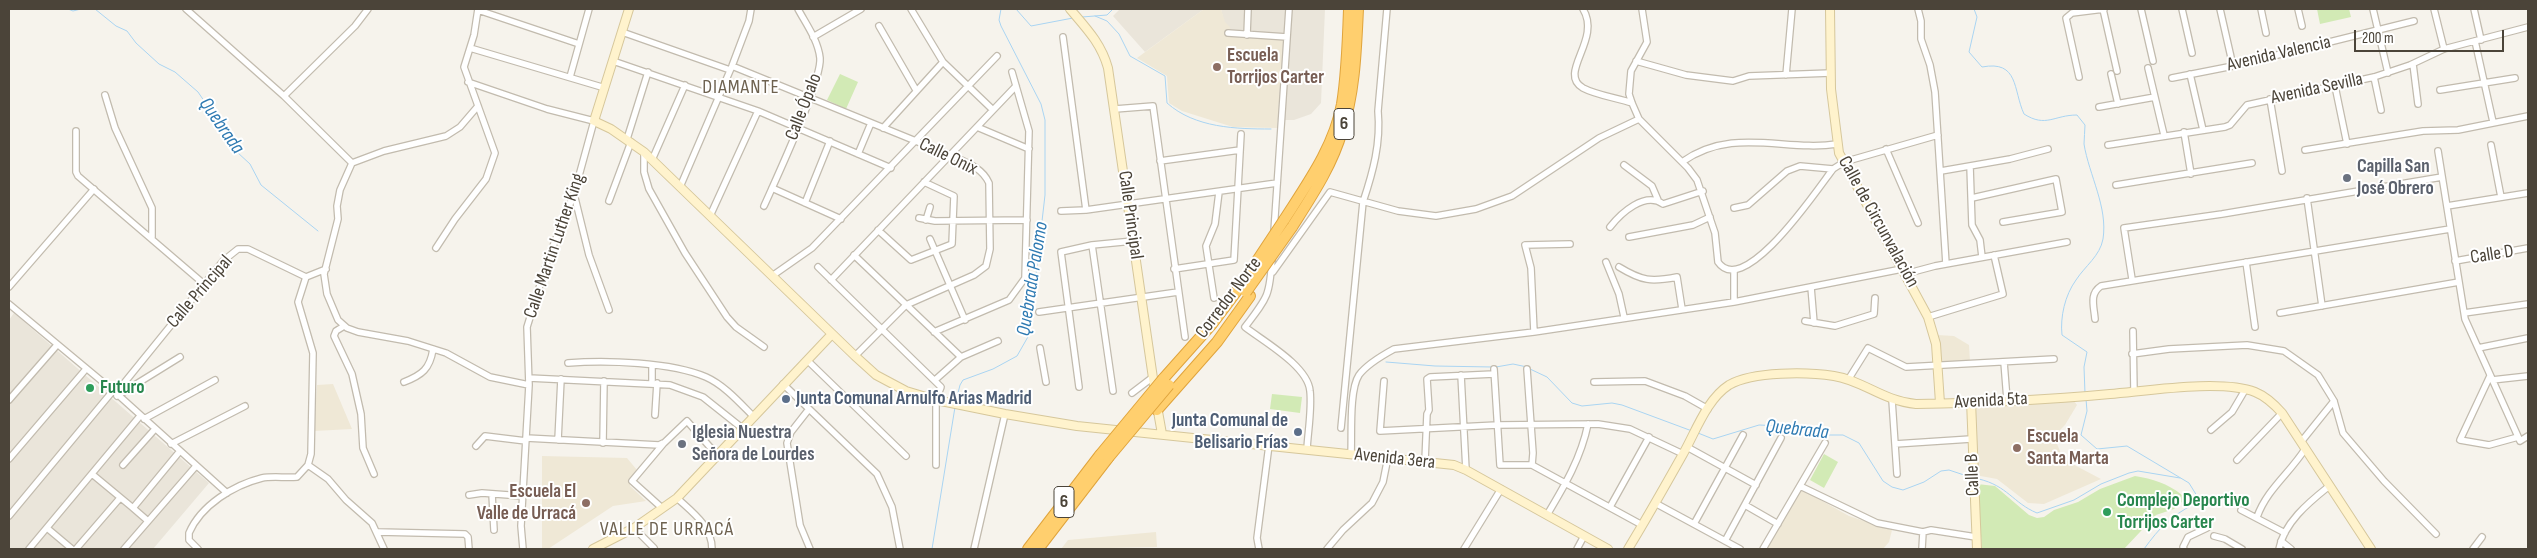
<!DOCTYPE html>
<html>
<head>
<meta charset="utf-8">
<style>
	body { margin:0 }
	#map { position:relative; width:2537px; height:558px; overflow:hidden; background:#f6f3ec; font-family:"Sofia Sans Condensed",sans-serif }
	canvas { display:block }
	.frame { position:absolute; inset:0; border:10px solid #4b4439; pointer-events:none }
	.scale { position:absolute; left:2354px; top:30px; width:150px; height:22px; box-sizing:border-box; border:2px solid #4b4439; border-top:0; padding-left:6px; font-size:15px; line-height:18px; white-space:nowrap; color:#4b4439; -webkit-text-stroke:4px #fff; paint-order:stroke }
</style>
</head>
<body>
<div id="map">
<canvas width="2537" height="558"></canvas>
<div class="frame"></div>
<div class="scale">200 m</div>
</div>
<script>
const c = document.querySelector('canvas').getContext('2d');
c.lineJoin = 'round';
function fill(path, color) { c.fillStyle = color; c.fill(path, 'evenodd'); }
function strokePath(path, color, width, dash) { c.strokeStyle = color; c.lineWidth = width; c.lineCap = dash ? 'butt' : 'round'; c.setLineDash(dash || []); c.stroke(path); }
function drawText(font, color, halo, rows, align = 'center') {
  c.font = font + ' "Sofia Sans Condensed",sans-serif'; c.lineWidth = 4; c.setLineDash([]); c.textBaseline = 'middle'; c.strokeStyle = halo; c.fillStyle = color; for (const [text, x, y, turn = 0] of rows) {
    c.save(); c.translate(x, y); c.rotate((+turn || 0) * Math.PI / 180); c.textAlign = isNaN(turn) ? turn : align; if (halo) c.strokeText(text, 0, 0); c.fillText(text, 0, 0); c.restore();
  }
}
const residential = new Path2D(`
	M1120,9H1204L1145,52L1113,16Z
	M1221,9H1325L1321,103L1311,114L1294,120H1277L1280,80L1227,37Z
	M14,313L209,483L153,549H9V320Z`);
const education = new Path2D(`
	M1204,9H1221L1225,22L1230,27L1228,37L1283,40L1277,128L1233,127L1182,111L1169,103L1167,76L1137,58Z
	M1937,335L1954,336L1969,345L1970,362L1939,363Z
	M333,384L352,429L314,431L317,385Z
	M2074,401L2077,405L2065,425L2054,436L2063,459L2101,479L2044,504L2028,503L1997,479L1975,475L1976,404Z
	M542,456L627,458L637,470L631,477L630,486L646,501L613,506L548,549H542Z
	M1801,489L1849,516L1892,530L1889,542L1883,549H1766Z
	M1156,532L1157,547L1061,549L1068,540Z`);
const green = new Path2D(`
	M2317,9H2349L2351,17L2320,24Z
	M840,74L858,82L846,109L827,100Z
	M1272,394L1302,397L1300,413L1270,409Z
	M1824,454L1838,462L1824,488L1810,480Z
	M2135,476C2153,479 2167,483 2182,495L2183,501L2174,509L2156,515L2124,549H1982L1977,484L1995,486L2029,515L2037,518L2044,517L2054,510L2078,502L2100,489Z`);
const stream = new Path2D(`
	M68,9L73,11L81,9
	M95,9L116,26L127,31L136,43L159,64L175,72L198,92L213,114L227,128L234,138L237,152L250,164L261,185L318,231
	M1016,9L1031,26L1073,18
	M1974,9L1977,17L1969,52L1982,67C2019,60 2013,90 2024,114C2046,128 2054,115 2077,115L2085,125C2085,131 2084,138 2084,144C2089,175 2108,207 2103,239C2100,256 2085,266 2076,280C2065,295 2060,317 2062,335L2087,352L2084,367L2085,393
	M1095,16L1107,21L1119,34L1130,56L1165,76L1167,103C1195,128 1236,129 1271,129
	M1082,17L1107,15L1113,9
	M1386,362L1435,366L1492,367
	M1496,367L1513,364L1527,367
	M1530,369L1547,377L1572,403L1582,406L1612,403L1622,405L1692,431
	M2086,399L2087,411L2081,435L2097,449L2127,446L2189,483L2197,496L2194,504C2170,517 2160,527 2144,549
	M956,401L960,385L963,380L993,369L1017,356L1029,335L1045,195V120L1041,104L1001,26L999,20L1001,9
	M1698,433L1713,439L1759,425L1784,426L1814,435H1843L1859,443L1883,481L1892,487L1903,490L1924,482L1941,471L1949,470L1970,477
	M1979,479C2008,486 2013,503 2037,513L2074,500L2101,484L2129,473L2138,471L2180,478
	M932,549L955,407`);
const street = new Path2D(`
	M186,9L284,96L352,163
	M1583,9C1602,40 1557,73 1583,88C1596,95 1617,98 1632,103
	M1642,9L1647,42L1631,71L1629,94L1632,103L1639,119L1688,168L1697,180L1715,233L1718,262C1744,300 1819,187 1833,169L1844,162L1938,135
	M1918,9L1921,21V39L1930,65L1935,92L1946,264
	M2103,9L2117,71
	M2141,9L2153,61
	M2182,9L2192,53
	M2220,9L2233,66
	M2261,9L2266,33
	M2298,9L2302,26
	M2373,9L2388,73
	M2434,9L2444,49
	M2474,9L2481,40
	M478,10L579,44
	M879,26L916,90
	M622,32L730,70
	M1228,33L1287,37
	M1247,35L1248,9
	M813,37L861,9
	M1063,37L1086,210
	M2475,41L2493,122
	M470,48L605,88
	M613,61L758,111L891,168
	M1636,61L1686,75L1733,81L1749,76L1831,73
	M943,62L993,110
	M2413,64L2418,104
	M732,66L950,155C965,162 982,167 989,183L990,249L986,266L974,275L906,305L855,356
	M2148,68L2164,135
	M2111,74L2118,104
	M2190,74L2203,130
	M1786,75L1792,9
	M570,77L589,9
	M2079,77L2066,18L2072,13L2104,9
	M2374,77L2381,110
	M2172,78L2233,66L2414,21
	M468,82L547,109L594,121L574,194L549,256L527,327L529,385L521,526L523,549
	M2335,86L2347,144
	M2440,90L2515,78
	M105,95L115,128L152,208V237
	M284,96L355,26L368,9
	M2270,99L2282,171
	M478,106L460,127L446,136L384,151L352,163L340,190L337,206L338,219L324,274L327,294L338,320L347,328L358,332L408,341L446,353L490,377L529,385
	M2099,107L2155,97
	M1115,109L1153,106L1185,337
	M977,127L1029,149
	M883,128L943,62L911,9
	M76,131V172L78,176L204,284
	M2184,132L2191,174
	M627,139L648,72
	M2108,145L2225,127L2230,125L2247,105L2374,77L2410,65L2444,49L2528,27
	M2491,145L2501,197
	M1886,149L1918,223
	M2305,150L2423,131L2458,130L2528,116
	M2438,151L2465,319L2520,441L2528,436
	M644,152V172L649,189L685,253L727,317L736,327L764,347
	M858,154L871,123
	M652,160L685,85
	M1160,161L1240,150
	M1682,162C1733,126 1784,152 1837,144
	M1624,165L1652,186L1658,200
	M1970,166L1972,225L1980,240L1982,257
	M1941,171L2010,159L2048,149
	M2116,185L2252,163
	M680,187L732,66L749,21L751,9
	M772,188L841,219
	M574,194L589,255L609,310
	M1972,198L2056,179L2062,212L2003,222
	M2307,198L2322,306
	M609,201L631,142
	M805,203L830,141
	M764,206C776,179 822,81 820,58C818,40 806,24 798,9
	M2447,206L2528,193
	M1734,208L1748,205L1787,171L1800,166L1833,169
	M1061,211L1086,210L1277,183
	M710,216L758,111
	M919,218L935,221L1027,220
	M926,220L930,207
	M1610,227C1621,213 1645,191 1663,204L1703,191
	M878,230L911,260L952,244L954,196L924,182
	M1274,231L1289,9
	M1629,237L1693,225L1710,217
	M930,239L965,320
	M1092,245L1113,391
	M436,248L455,219L486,179L495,153L464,67L474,35L478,9
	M854,255L961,357
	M1272,258C1270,295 1268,297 1245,327C1263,341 1308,366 1310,391C1312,409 1308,431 1307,449
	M2455,261L2528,248
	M1606,262L1619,294L1624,317
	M2246,262L2255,327
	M818,267L941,387L936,400V465
	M1619,267C1642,281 1651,282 1677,277L1682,309
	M1174,269L1234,260L1241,134
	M1273,272L1330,192L1398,211L1436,216L1476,209L1512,196L1599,138L1639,119
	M1905,274L1935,266L2067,242
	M772,276L812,248L997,56
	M2132,279L2124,228L2222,214L2442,177
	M831,280L1016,86
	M9,287L94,189
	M1811,287L1814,323
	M1214,298L1206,246L1215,224L1219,192
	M1734,302V271
	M9,304L116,393L227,493
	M1039,312L1178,292
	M2280,313L2459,282
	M2464,313L2528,304
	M1928,317L2003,294L1994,255
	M2095,319C2094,306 2089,294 2101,286L2450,229
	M1805,321L1835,326L1874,314L1875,298
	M344,326L336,331L334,336L352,374L361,414L363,448L374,474
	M2133,331L2134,392
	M934,332L1009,300L1025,278L1029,131L1012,72
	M1534,332L1531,268L1525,245L1570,244
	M1040,348L1046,382
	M2478,348L2528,338
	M2132,354L2169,349L2247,345L2284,351L2318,375L2334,401L2343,433L2384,481L2436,534
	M807,360L906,456
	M2004,362L2007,400
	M568,363C606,360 671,362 706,377C724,385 739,402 753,416
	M1494,369L1500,465H1532L1642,525
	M1527,369L1533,453L1532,465
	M1461,375L1466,470
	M2490,376L2460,440L2489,445L2518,437
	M529,378L670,385L703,397L742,428
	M935,380L961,357L998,341
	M1848,380L1868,348L1906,367L2054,359
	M2492,380L2528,376
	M1384,381L1380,431L1497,425L1598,424L1630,429L1683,454
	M404,382C422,375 430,369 433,349
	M1594,382L1645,381L1685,396L1708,409
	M652,383V365
	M783,384L877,474L892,507L900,549
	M1079,387L1061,252L1092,245L1133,241
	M116,393L223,261L238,249H248L306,277
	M1132,393L1153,377
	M117,396L180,357
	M9,400L57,345
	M1892,400L1897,474
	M809,409L791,432L787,443L800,525L810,549
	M655,415L657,383
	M144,419L215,380
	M1341,428L1363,202C1373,172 1381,143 1378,111L1387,9
	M2211,430L2232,412L2245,390
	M526,438L659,445L663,443
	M558,440L561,379
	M2301,442L2334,401
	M603,443L604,381
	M171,444L245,406
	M1895,444L1971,439
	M476,446L485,436L526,441
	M1687,447L1756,485
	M1351,454C1352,435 1349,390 1359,375C1367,364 1383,355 1394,349L1534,332L1734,302L1902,269
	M9,459L86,369
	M2237,460L2282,413
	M1425,461L1427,414L1429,410L1427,379L1430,377L1494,374
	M123,465L155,429
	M308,465L328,479L346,500L372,523L384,549
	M92,474L133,508
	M1800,486L1877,523L1923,532L1931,530L1976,537
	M492,494L494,530
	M469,495L482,493L522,496
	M677,498C692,512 712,526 712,549
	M1655,503L1740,549
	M1745,505L1778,524
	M1610,507L1649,437
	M662,508L632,481L664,443L687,421L717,455
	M2241,510L2285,533
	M1547,515C1565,485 1581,458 1588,424
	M9,516L112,392
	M2257,517C2267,489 2290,473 2305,449
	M148,521L133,508L180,451
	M1694,524L1743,435
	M47,528L72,549
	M634,528L654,548
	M378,532L465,534L468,537L469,549
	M2214,536L2225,539L2242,549
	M1725,541L1781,438
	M2281,541L2291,549
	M29,549L140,416
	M76,549L120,498
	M124,549L196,466
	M198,549L189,540V533C201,505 234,485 262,478C271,476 287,478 297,477L308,465L311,454L313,353L298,302L306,277L326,269
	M974,549L1005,414
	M1259,549L1257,538L1269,445
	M1327,549L1343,530L1372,503L1383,482L1388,457
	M1464,549L1501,489
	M1577,549L1584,536
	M1763,549L1825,443
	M1922,549L1923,532
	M2184,549L2183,547L2188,537L2207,528
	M2279,549C2284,523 2308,503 2328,487
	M2473,549L2482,537`);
const secondary = new Path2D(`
	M629,9L594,121L611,129L644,152L855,356L876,375L906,391L936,400L1005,414L1077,426L1454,465L1466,470L1608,549
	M1070,9C1086,28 1101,43 1108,68L1155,392
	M1830,9L1831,89L1839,153L1928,317L1936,344L1940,403
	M1971,401L1977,549
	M1157,406L1162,434
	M593,549L634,528L677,498L832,334
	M1628,549C1647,518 1665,486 1683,454C1696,431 1707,399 1729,385C1753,371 1808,372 1834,376C1862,380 1883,401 1916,404C1980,403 2046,400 2110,394C2147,391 2221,379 2255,392C2265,396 2274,404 2282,413L2371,549`);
const highway = new Path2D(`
	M1284,220C1307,184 1334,147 1342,104C1347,73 1348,40 1349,9
	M1292,227C1311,197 1332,166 1342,131C1355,92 1356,49 1358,9
	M1163,379L1212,324L1239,288
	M1157,410L1217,342L1250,296
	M1028,549L1100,455
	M1038,549L1108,458`);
const highwayBridge = new Path2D(`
	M1239,288L1284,220
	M1246,292L1292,227
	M1100,455L1163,379
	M1108,458L1169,385`);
const markers = [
	[1217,67,5,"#8d6e63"],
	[2347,178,5,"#6b7280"],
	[90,388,5,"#2e9e5b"],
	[786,399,5,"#5c6f8a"],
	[1298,432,5,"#5c6f8a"],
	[682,444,5,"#6b7280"],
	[2017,448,5,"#8d6e63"],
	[586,503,5,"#8d6e63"],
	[2107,512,5,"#2e9e5b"]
];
const shields = [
	[1344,124,20],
	[1064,502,20]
];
const shieldNames = [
	["6",1344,124],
	["6",1064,502]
];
const streetNames = [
	["Avenida Valencia",2279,54,-13],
	["Avenida Sevilla",2317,89,-12],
	["Calle Ópalo",804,107,-69],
	["Calle Onix",948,157,26],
	["Calle Principal",1130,215,82],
	["Calle de Circunvalación",1878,222,61],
	["Calle Martin Luther King",555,246,-71],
	["Calle D",2492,255,-9],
	["Calle Principal",200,292,-49],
	["Corredor Norte",1229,298,-53],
	["Avenida 5ta",1991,401,-3],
	["Avenida 3era",1395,459,6],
	["Calle B",1973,475,-92]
];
const educationNames = [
	["Escuela",1227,56],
	["Torrijos Carter",1227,78],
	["Escuela",2027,437],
	["Santa Marta",2027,459],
	["Escuela El",576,492,"right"],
	["Valle de Urracá",576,514,"right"]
];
const worshipNames = [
	["Capilla San",2357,167],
	["José Obrero",2357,189],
	["Iglesia Nuestra",692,433],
	["Señora de Lourdes",692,455]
];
const leisureNames = [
	["Futuro",100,388],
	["Complejo Deportivo",2117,501],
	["Torrijos Carter",2117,523]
];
const serviceNames = [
	["Junta Comunal Arnulfo Arias Madrid",796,399],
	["Junta Comunal de",1288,421,"right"],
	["Belisario Frías",1288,443,"right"]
];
const neighbourhoodNames = [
	["DIAMANTE",741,88],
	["VALLE DE URRACÁ",667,530]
];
const waterNames = [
	["Quebrada",221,126,55],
	["Quebrada Palomo",1033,279,-81],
	["Quebrada",1797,430,6]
];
fill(residential, '#eae5da');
fill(education, '#efe8d6');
fill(green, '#d2eab5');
strokePath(stream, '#a9d4f2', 1);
strokePath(street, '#c2bbae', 8);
strokePath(secondary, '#d6c79b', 10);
strokePath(highway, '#e0a43c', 12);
strokePath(street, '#fff', 5.5);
strokePath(secondary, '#fff3cd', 8);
strokePath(highway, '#ffcf6e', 10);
strokePath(highwayBridge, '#e0a43c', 12, []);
strokePath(highwayBridge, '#ffcf6e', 10);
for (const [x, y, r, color] of markers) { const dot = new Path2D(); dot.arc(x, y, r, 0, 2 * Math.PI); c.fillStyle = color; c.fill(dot); strokePath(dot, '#fff', 2); }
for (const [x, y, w] of shields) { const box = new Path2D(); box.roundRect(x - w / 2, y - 15.5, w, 31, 4); c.fillStyle = '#fff'; c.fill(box); strokePath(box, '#4b4439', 1); }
drawText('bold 18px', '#4b4439', null, shieldNames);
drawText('19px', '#4b4439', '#fff', streetNames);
drawText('bold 19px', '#785e54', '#fff', educationNames, 'left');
drawText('bold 19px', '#5b616d', '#fff', worshipNames, 'left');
drawText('bold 19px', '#27864d', '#fff', leisureNames, 'left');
drawText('bold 19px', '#4e5e75', '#fff', serviceNames, 'left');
c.letterSpacing = '1px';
drawText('20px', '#6e6250', '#fff', neighbourhoodNames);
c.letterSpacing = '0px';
drawText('italic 20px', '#2e7ab2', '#fff', waterNames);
</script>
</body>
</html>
